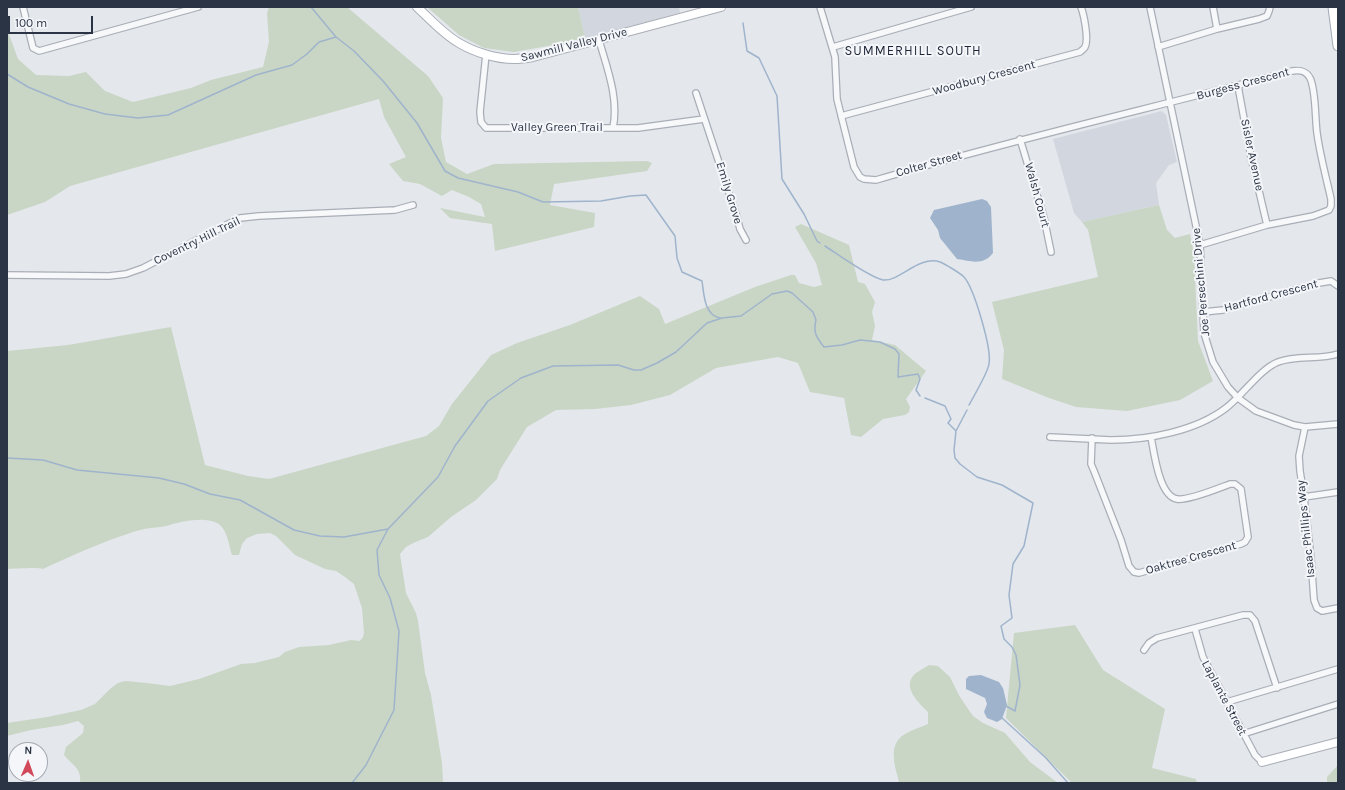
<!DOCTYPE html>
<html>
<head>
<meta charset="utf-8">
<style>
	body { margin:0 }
	#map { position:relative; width:1345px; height:790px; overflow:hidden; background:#e4e7ec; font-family:Karla,sans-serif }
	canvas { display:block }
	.frame { position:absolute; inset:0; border:8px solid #2b3445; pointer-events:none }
	.north { position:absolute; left:8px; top:742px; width:40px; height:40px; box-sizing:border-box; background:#f4f6f9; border:1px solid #a4a8b1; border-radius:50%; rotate:2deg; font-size:11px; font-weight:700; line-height:16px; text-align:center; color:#2b3445 }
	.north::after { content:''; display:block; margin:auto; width:14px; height:18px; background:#d1495b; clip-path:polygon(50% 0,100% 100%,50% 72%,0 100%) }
	.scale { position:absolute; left:8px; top:16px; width:85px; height:18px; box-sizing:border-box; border:2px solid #2b3445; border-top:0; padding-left:5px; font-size:12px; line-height:14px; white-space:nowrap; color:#2b3445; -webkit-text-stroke:3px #f4f6f9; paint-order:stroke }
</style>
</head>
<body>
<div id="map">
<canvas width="1345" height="790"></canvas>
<div class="frame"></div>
<div class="north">N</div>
<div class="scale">100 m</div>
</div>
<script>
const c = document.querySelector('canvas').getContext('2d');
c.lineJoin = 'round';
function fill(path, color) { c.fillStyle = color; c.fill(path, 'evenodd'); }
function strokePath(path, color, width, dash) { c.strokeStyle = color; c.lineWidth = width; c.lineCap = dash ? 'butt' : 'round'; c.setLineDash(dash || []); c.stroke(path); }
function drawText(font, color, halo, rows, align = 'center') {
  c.font = font + ' Karla,sans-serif'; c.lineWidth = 4; c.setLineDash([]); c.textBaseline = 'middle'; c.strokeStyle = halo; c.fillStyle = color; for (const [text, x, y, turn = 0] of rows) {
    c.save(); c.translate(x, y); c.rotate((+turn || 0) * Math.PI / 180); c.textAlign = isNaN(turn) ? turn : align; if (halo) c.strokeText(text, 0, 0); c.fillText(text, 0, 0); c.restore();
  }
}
const built = new Path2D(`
	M578,7H679L680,13L585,38Z
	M1162,111L1166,115L1177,162L1169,165L1156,183L1159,205L1082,222L1074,213L1053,139Z`);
const green = new Path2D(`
	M269,7H347L428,76L443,98L441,138L446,162L467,174L494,164L647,161L652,163L647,171L554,184L550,205L595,213L594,227L495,251L492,224L450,218L440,208L485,217L481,204L469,197L452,190L442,196L420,184L403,181L389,164L406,157L384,117L379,99L70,186L45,202L7,215V29L18,59L36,75L69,76L86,72L105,91L133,102L191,88L211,80L263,67L269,42L267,13Z
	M427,7H578L585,38L565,43L514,52L484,48L459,35Z
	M1159,205L1167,230L1175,238L1190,234L1194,254L1198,341L1213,381L1180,400L1127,411L1076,407L1049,398L1002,379L1004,350L992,302L1098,277L1088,230L1082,222Z
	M801,224L849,245L858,282L865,284L875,302L872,312L875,326L872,340L895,345L926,371L906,399L910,407L909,412L905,415L883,419L861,437L851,435L844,398L810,392L798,363L778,357L716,368L670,395L631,405L595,409L556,410L527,427L500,470L497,479L476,500L451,517L428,537L413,543L406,547L400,554L406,593L416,613L418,621L425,673L431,695L442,763L443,783H80C82,768 72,765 64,755L66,747L83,733L84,726L78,721L63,725L31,730L7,736V723L47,717L81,710L95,704L111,688L118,683L125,681L147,683L170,686L199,679L241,664L255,663L279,657L285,652L299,647L329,645L351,640L360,641L363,637L364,633L362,608L354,584L345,577L336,571L325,569L295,555L276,536L270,533L257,534L247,538L242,544L239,555H232C229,545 227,528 217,523C203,516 180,522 166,526C155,528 144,528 133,532C102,542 73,555 43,569C38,567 15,569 7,569V351L68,345L171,327L205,465L248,476L269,479L426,436L439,426L452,404L491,355L517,343L570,325L640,296L659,309L665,324L755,287L791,275H795L799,283L814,287L822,285L816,263L795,227Z
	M1075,625L1103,670L1165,709L1152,768L1196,779L1197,783H1072L1006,718L1014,633Z
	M929,665L938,666L950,677L960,697L973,716L983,723L1005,733L1030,762L1058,783H899C898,775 894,767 894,758C892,734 910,732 928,724V712C919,703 900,686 916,673C920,670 925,668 929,665Z
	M1338,765V783H1327V777Z`);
const water = new Path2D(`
	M982,199L987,201L991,207L993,253C983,266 971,261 957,259L940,238L938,230L930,218L934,210Z
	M981,675L999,682L1003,688L1007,705L1002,719L997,722L987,718L984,712L987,704L985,698L966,689V679L969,676Z`);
const stream = new Path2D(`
	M311,7L336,37L354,51L383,81L417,123L445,171L458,178L518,192L543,202L601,201L630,196L646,195L675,236L677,258L682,272L702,281C704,294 704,315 720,318
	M743,23L747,51L759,58L777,96L782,179L804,214L817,241L820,243
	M7,74L28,87L69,104L105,114L138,118L168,115L256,75L292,65L307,54L319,42L336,37
	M825,246C839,255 869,277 883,280C899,282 919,255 940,262C945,264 960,273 964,277C974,288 992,349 989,364C988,372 974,396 969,405
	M925,398L945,406L951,419L948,423L956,431
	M967,410L956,431L954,450L955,458L960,464L977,477L1002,485L1033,503L1024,546L1013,564L1009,595L1012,618L1001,626L1004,639L1012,647L1016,655L1020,685L1015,711L1006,706
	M7,458L43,460L77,470L159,478L184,484L210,494L240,500L294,530L320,536L344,537L388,529
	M1001,717L1046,758L1068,783
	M352,783L366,765L394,710L399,631L390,598L379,575L377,550L388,529L438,477L455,446L488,401L521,378L553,366L618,365L634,370H641L657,363L676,352L707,323L722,318L741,316L772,294L787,291L792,293L813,312L816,320C813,332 816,337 824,347L842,345L860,340L880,342L895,349L899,354L898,377L918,374L920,379L916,390L920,396`);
const street = new Path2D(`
	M23,7L33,48L39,51L198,7
	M820,7L835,57L837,99L854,167L860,177L864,179L876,180C1014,139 1153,108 1292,71C1299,70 1306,70 1310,78C1316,90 1315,118 1317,133C1320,155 1326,177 1331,199V206L1329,210L1313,216L1267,225L1200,245
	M1150,7L1200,245L1204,333L1213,362L1228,387L1238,398L1256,411L1294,425L1305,427L1338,424
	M1213,7L1217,29
	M599,40C607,68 619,98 613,128
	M833,47L971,7
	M1158,47L1217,29L1259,19L1267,16L1269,11L1270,7
	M486,54L480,112L481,122L486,128H638L704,119
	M1238,86L1251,157L1267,225
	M696,93L736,214L740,229L746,240
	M841,116L1080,52C1082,50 1084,49 1085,47C1089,40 1084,15 1081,7
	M1020,139L1044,218L1051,252
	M7,275L109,276L126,274L143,268L228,224L240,218L259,216L395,210L413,205
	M1203,312L1223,310L1319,283L1331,281L1338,286
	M1305,427L1299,456L1300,471L1304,497L1311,559L1314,600L1317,608L1322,611L1338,608
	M1050,437C1070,438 1091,439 1111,440C1148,440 1196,431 1226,408C1242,396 1260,369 1278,362C1297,355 1319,360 1338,354
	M1092,438L1091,464L1094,471L1121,540L1129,566L1134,572L1139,573L1241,544L1245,542L1248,537L1241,489L1235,484H1230C1219,488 1188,501 1177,499C1159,496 1154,452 1151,437
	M1304,497L1338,492
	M1195,629L1203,657L1255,755L1262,762
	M1144,650L1149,643L1157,638L1243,615H1250L1255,621L1277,688
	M1227,702L1338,669
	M1243,734L1338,704`);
const secondary = new Path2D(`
	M417,7C430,19 443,34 459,43C474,52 496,59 514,59C520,59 527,58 533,57L721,7
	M1262,762L1338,742`);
const primary = new Path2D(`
	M1333,7L1338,46`);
const streetNames = [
	["Sawmill Valley Drive",574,45,-14],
	["Woodbury Crescent",984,78,-15],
	["Burgess Crescent",1243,84,-15],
	["Valley Green Trail",557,128],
	["Sisler Avenue",1252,155,78],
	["Colter Street",929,164,-16],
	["Emily Grove",729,193,73],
	["Walsh Court",1037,195,75],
	["Coventry Hill Trail",197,241,-26],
	["Joe Persechini Drive",1201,282,-95],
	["Hartford Crescent",1271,296,-15],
	["Isaac Phillips Way",1306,529,-96],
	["Oaktree Crescent",1191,558,-16],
	["Laplante Street",1224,698,62]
];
const neighbourhoodNames = [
	["SUMMERHILL SOUTH",913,51]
];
fill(built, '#d2d6de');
fill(green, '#c9d6c5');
fill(water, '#9fb4cc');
strokePath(stream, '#9fb4cc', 1.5);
strokePath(street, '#a9aeb7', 8);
strokePath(secondary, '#a9aeb7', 10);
strokePath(primary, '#a3abb8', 11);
strokePath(street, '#f7f8fa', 5.5);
strokePath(secondary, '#fff', 8);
strokePath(primary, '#fff', 9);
drawText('12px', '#2b3445', '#f4f6f9', streetNames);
c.letterSpacing = '1px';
drawText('13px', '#1d2536', '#f4f6f9', neighbourhoodNames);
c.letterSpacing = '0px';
</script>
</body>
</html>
